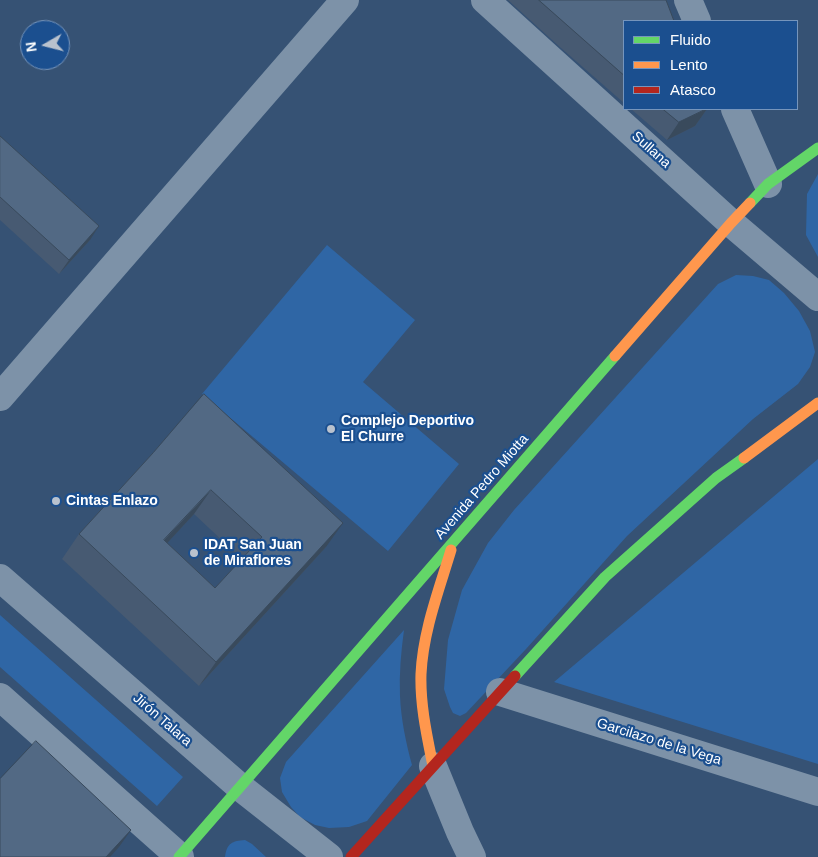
<!DOCTYPE html>
<html>
<head>
<meta charset="utf-8">
<style>
	body { margin:0 }
	#map { position:relative; width:818px; height:857px; overflow:hidden; background:#365274; font-family:Helvetica,sans-serif }
	canvas { display:block }
	.legend { position:absolute; left:623px; top:20px; width:175px; height:90px; box-sizing:border-box; background:#1b4f8f; border:1px solid #7695bc; margin:0; padding:6px 9px; list-style:none; font-size:15px; color:#fff }
	.legend li { display:flex; align-items:center; gap:10px; height:25px }
	.legend b { width:25px; border:1px solid #7695bc }
	.north { position:absolute; left:20px; top:20px; width:50px; height:50px; box-sizing:border-box; background:#1b4f8f; border:1px solid #7695bc; border-radius:50%; rotate:262deg; font-size:14px; font-weight:700; line-height:20px; text-align:center; color:#fff }
	.north::after { content:''; display:block; margin:auto; width:18px; height:22px; background:#b9c2ce; clip-path:polygon(50% 0,100% 100%,50% 72%,0 100%) }
</style>
</head>
<body>
<div id="map">
<canvas width="818" height="857"></canvas>
<ul class="legend">
<li><b style="height:6px;background:#63d668"></b>Fluido</li>
<li><b style="height:6px;background:#ff974d"></b>Lento</li>
<li><b style="height:6px;background:#b3261e"></b>Atasco</li>
</ul>
<div class="north">N</div>
</div>
<script>
const c = document.querySelector('canvas').getContext('2d');
c.lineJoin = 'round';
function fill(path, color) { c.fillStyle = color; c.fill(path, 'evenodd'); }
function strokePath(path, color, width, dash) { c.strokeStyle = color; c.lineWidth = width; c.lineCap = dash ? 'butt' : 'round'; c.setLineDash(dash || []); c.stroke(path); }
function drawText(font, color, halo, rows, align = 'center') {
  c.font = font + ' Helvetica,sans-serif'; c.lineWidth = 4.5; c.setLineDash([]); c.textBaseline = 'middle'; c.strokeStyle = halo; c.fillStyle = color; for (const [text, x, y, turn = 0] of rows) {
    c.save(); c.translate(x, y); c.rotate((+turn || 0) * Math.PI / 180); c.textAlign = isNaN(turn) ? turn : align; if (halo) c.strokeText(text, 0, 0); c.fillText(text, 0, 0); c.restore();
  }
}
const green = new Path2D(`
	M818,174V257L806,235L807,194Z
	M327,245L415,320L363,382L459,464L388,551L202,394Z
	M736,275L753,276L769,280L784,293L799,311L810,331L815,352L810,367L798,384L753,419L627,536L526,649L466,713L460,716L453,713L450,707L444,689L448,640L462,590L488,543L514,510L718,284Z
	M818,459V764L554,682Z
	M0,615L183,777L157,806L0,667Z
	M404,630C401,652 399,674 400,696C401,719 406,743 412,765L367,821L349,827L329,828L315,825L300,817L291,807L282,792L280,778L286,762Z
	M245,840L252,844L266,857H225C227,843 232,841 245,840Z`);
const street = new Path2D(`
	M485,0L731,223L818,297
	M688,0L697,21
	M735,109L768,184
	M0,397L345,0
	M0,578L240,787L329,857
	M500,692L818,792
	M0,697L180,857
	M433,766L460,832L472,857`);
const fast = new Path2D(`
	M750,203L768,184L818,148
	M515,676L605,577L716,478L744,458
	M179,857L615,356`);
const slow = new Path2D(`
	M615,356L731,223L750,203
	M744,458L818,403
	M433,766C427,736 420,705 421,674C423,631 439,590 451,550`);
const jam = new Path2D(`
	M351,857L515,676`);
const wall = new Path2D(`
	M508,0H666L624,21V103L561,48Z
	M631,109H707L695,126L667,140Z
	M0,136L90,240L59,274L0,220Z
	M153,453L326,547L199,686L62,559L79,534ZM194,514L242,559L215,588L167,543Z`);
const shadedWall = new Path2D(`
	M707,109L695,126L667,140L679,122Z
	M99,226L90,240L59,274L69,260Z
	M211,490L194,514L147,565L164,540Z
	M343,523L326,547L199,686L216,662Z
	M131,830L119,847L110,857H106Z`);
const building = new Path2D(`
	M539,0H666L674,21H624V75Z
	M663,109H706L679,122Z
	M0,136L99,226L69,260L0,197Z
	M204,394L343,523L216,662L79,534L153,453ZM211,490L262,537L215,588L164,540Z
	M36,741L131,830L106,857H0V779Z`);
const markers = [
	[331,429,5,"#b9c2ce"],
	[56,501,5,"#b9c2ce"],
	[194,553,5,"#b9c2ce"]
];
const streetNames = [
	["Sullana",651,150,42],
	["Avenida Pedro Miotta",482,487,-49],
	["Jirón Talara",162,720,41],
	["Garcilazo de la Vega",659,742,17]
];
const poiNames = [
	["Complejo Deportivo",341,421],
	["El Churre",341,437],
	["Cintas Enlazo",66,501],
	["IDAT San Juan",204,545],
	["de Miraflores",204,561]
];
fill(green, '#2f66a5');
strokePath(street, '#7d92a8', 28);
strokePath(fast, '#63d668', 11);
strokePath(slow, '#ff974d', 11);
strokePath(jam, '#b3261e', 11);
fill(wall, '#475a72');
fill(shadedWall, '#394a5c');
fill(building, '#526984');
strokePath(building, '#394a5c', 1);
for (const [x, y, r, color] of markers) { const dot = new Path2D(); dot.arc(x, y, r, 0, 2 * Math.PI); c.fillStyle = color; c.fill(dot); strokePath(dot, '#1b4f8f', 2); }
drawText('14px', '#fff', '#1b4f8f', streetNames);
drawText('bold 14px', '#fff', '#1b4f8f', poiNames, 'left');
</script>
</body>
</html>
